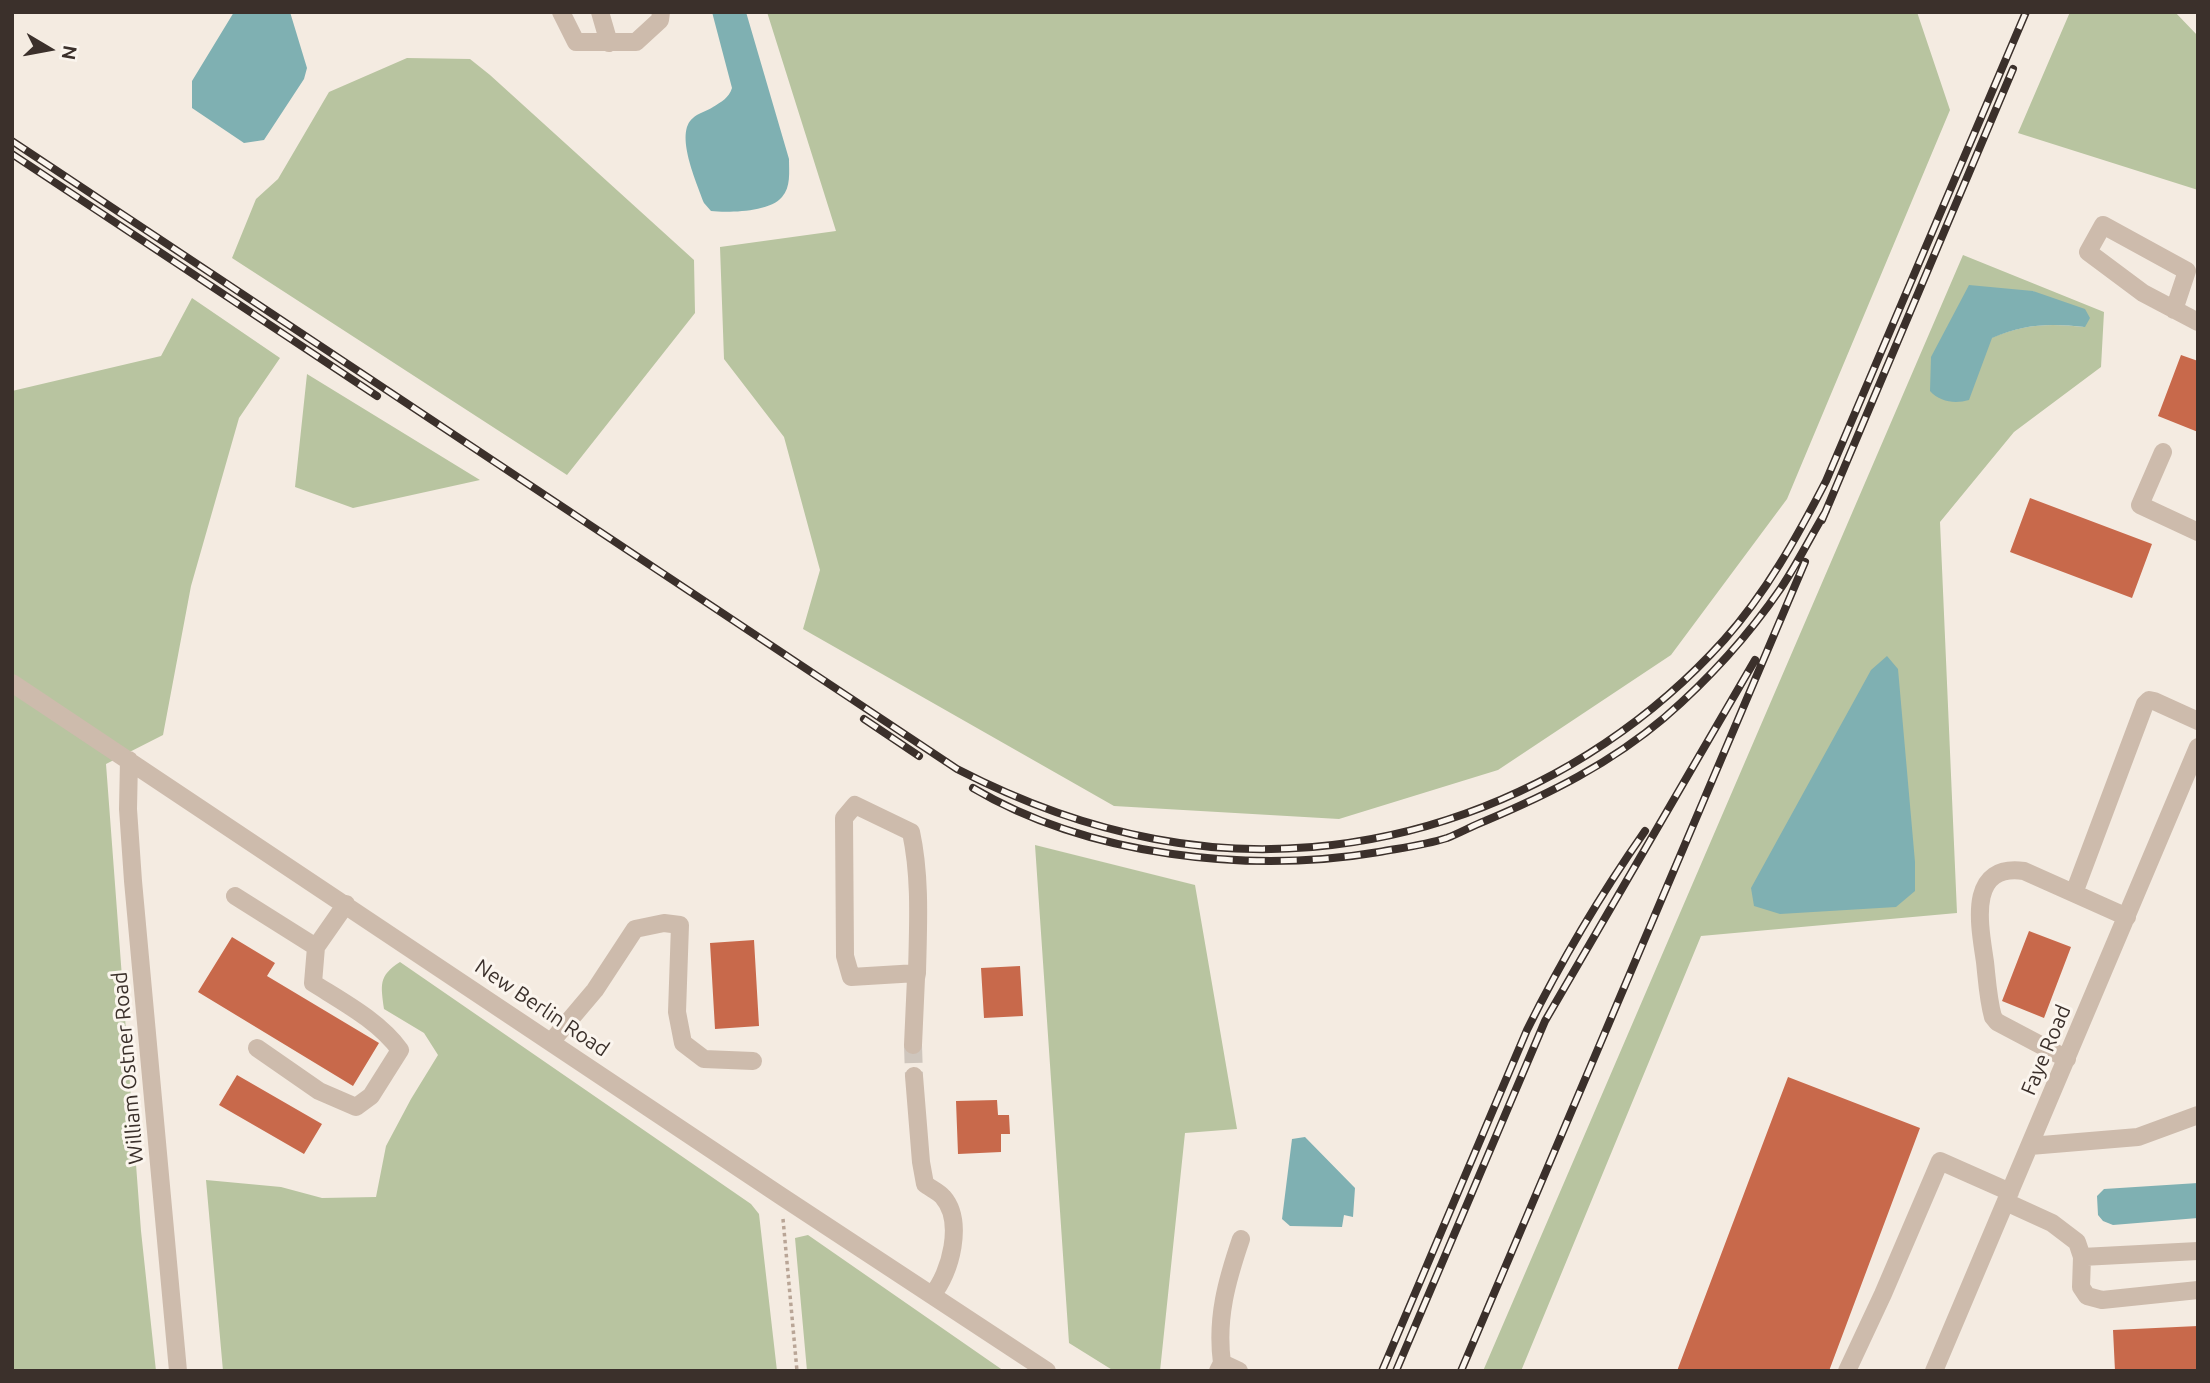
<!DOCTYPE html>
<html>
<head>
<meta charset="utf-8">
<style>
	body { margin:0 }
	#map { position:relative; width:2210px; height:1383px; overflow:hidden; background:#f4ebe1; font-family:Ubuntu,sans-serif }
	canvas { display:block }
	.frame { position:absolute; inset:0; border:14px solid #3b302b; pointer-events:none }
	.north { position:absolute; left:14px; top:14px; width:70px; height:70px; -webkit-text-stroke:5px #fbf5ee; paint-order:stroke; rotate:100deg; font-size:19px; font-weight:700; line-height:28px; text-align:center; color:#3b302b }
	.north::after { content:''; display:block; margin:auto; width:24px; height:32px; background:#3b302b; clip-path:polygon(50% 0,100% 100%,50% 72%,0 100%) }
</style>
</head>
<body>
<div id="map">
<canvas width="2210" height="1383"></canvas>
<div class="frame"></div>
<div class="north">N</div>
</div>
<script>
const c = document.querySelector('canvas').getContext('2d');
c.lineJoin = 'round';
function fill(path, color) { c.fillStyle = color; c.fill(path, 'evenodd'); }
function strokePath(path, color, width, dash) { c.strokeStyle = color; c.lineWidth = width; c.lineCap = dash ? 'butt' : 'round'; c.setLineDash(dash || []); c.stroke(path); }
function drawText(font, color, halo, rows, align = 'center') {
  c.font = font + ' Ubuntu,sans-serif'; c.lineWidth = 6; c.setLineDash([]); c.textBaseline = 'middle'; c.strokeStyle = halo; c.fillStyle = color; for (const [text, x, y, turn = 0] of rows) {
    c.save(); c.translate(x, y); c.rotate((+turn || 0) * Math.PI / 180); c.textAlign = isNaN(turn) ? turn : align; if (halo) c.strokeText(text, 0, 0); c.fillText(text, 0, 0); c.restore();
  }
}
const green = new Path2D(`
	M767,12H1917L1950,110L1787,499L1671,655L1498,770L1339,819L1114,806L803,629L820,570L784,437L724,359L720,247L836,231Z
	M2070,12H2175L2198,36V190L2018,133Z
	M407,58L470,59L490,75L694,260L695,313L567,475L232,258L256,199L278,179L329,92Z
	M1963,255L2104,312L2101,367L2014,432L1940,522L1957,913L1701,936L1521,1371H1483ZM2033,291L2084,327C2049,323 2024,324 1991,338Z
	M192,298L280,358L239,418L191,586L163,735L106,764L141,1231L156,1371H12V391L161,356Z
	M307,374L480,480L353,508L295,487Z
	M1035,845L1195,885L1237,1129L1185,1133L1160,1371H1114L1069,1343Z
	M400,962L751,1204L759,1214L777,1371H223L206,1180L281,1187L322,1198L376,1197L386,1146L411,1099L438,1055L424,1033L384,1009C381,985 378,976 400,962Z
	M808,1235L1004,1371H807L795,1238Z`);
const water = new Path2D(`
	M234,12H290L307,68L304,79L264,140L244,143L192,108V81Z
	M712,12H746L789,159C789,172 791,187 782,197C770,212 728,213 711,211L704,203C697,183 674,133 693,118C698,113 707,111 713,107C721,102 729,98 732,88Z
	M1969,285L2033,291L2085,309L2090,318L2085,327C2049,323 2024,324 1992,338L1969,400C1955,404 1940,402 1930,391L1931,357Z
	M1887,656L1898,669L1915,862V891L1896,907L1780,914L1754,906L1751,888L1871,670Z
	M1305,1137L1355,1188L1353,1217L1344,1215L1342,1227L1290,1226L1282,1219L1292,1139Z
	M2198,1183V1218L2113,1225L2103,1221L2098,1215L2097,1196L2104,1189Z`);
const building = new Path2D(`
	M2181,355L2198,361V432L2158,416Z
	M2030,498L2152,544L2132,598L2010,552Z
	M2029,931L2071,947L2044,1018L2002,1001Z
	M232,937L275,963L267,976L379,1043L353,1086L198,992Z
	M754,940L759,1026L715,1029L710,943Z
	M1020,966L1023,1016L984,1018L981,968Z
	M237,1075L322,1124L304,1154L219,1105Z
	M1788,1077L1920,1128L1829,1371H1677Z
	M997,1100L998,1115H1009L1010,1134H1001V1152L958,1154L956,1101Z
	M2198,1326V1371H2115L2113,1330Z`);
const minorTunnel = new Path2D(`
	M913,1045L914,1076`);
const path = new Path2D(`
	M783,1219L797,1371`);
const minor = new Path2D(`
	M561,12L576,42H636L660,20L661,12
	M600,12L609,43
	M2174,310L2187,271L2103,225L2088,252L2143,293L2198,322
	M2163,452L2140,505L2198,532
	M12,683L781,1196L1047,1371
	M129,760L128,809L133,881L178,1371
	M2074,893L2145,704L2149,700L2154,701L2198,721
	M235,896L316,947
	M551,1042L595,990L635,929L664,923L680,925L677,1012L683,1043L704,1059L753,1061
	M913,1045L916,978L917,973C918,927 921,878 911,832L855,805L844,818L845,956L851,977L917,973
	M257,1048L319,1091L356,1107L371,1096L400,1050C379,1021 343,1002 313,983L316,947L346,904
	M2067,1059L1997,1022L1993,1017C1988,999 1987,980 1985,962C1980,927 1966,863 2024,871L2127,917
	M914,1076L921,1162L925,1184C930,1188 939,1192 943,1197C964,1221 951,1273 932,1295
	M2030,1146L2138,1137L2198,1115
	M2006,1202L2052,1223L2077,1242L2082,1257L2198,1251
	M2082,1257L2081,1287L2087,1296L2102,1300L2198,1290
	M1222,1363C1216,1318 1227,1280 1241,1239
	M1218,1371L1222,1363L1239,1371
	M1847,1371L1883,1294L1940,1161L2010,1192
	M1934,1371L2198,747`);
const rail = new Path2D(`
	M12,141L957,769C1019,801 1086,826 1155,839C1365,879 1582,798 1724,640C1766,593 1797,537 1826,481L2026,12
	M12,154L377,396
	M1822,520L2013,69
	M864,719L919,756
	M973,788C1088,856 1249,874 1379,852C1401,848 1425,845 1447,838C1460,833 1472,826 1485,821C1549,794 1611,763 1664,718C1708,680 1748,636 1781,588C1797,564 1811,536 1826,511
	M1382,1371L1527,1030C1561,961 1601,894 1645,831
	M1396,1371L1545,1021L1755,660
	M1461,1371L1805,562`);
const streetNames = [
	["New Berlin Road",542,1008,34],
	["Faye Road",2046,1050,-67],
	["William Ostner Road",128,1068,-95]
];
fill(green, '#b8c4a0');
fill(water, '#7fb0b2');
fill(building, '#c8694b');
strokePath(minorTunnel, '#cfc6bd', 18, [18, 9]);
strokePath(path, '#b9a596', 3.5, [3.5, 3.5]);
strokePath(minor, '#cdbbac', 18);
strokePath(rail, '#3b302b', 8);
strokePath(rail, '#fbf5ee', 5, [16]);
drawText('21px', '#3b302b', '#fbf5ee', streetNames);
</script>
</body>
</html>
